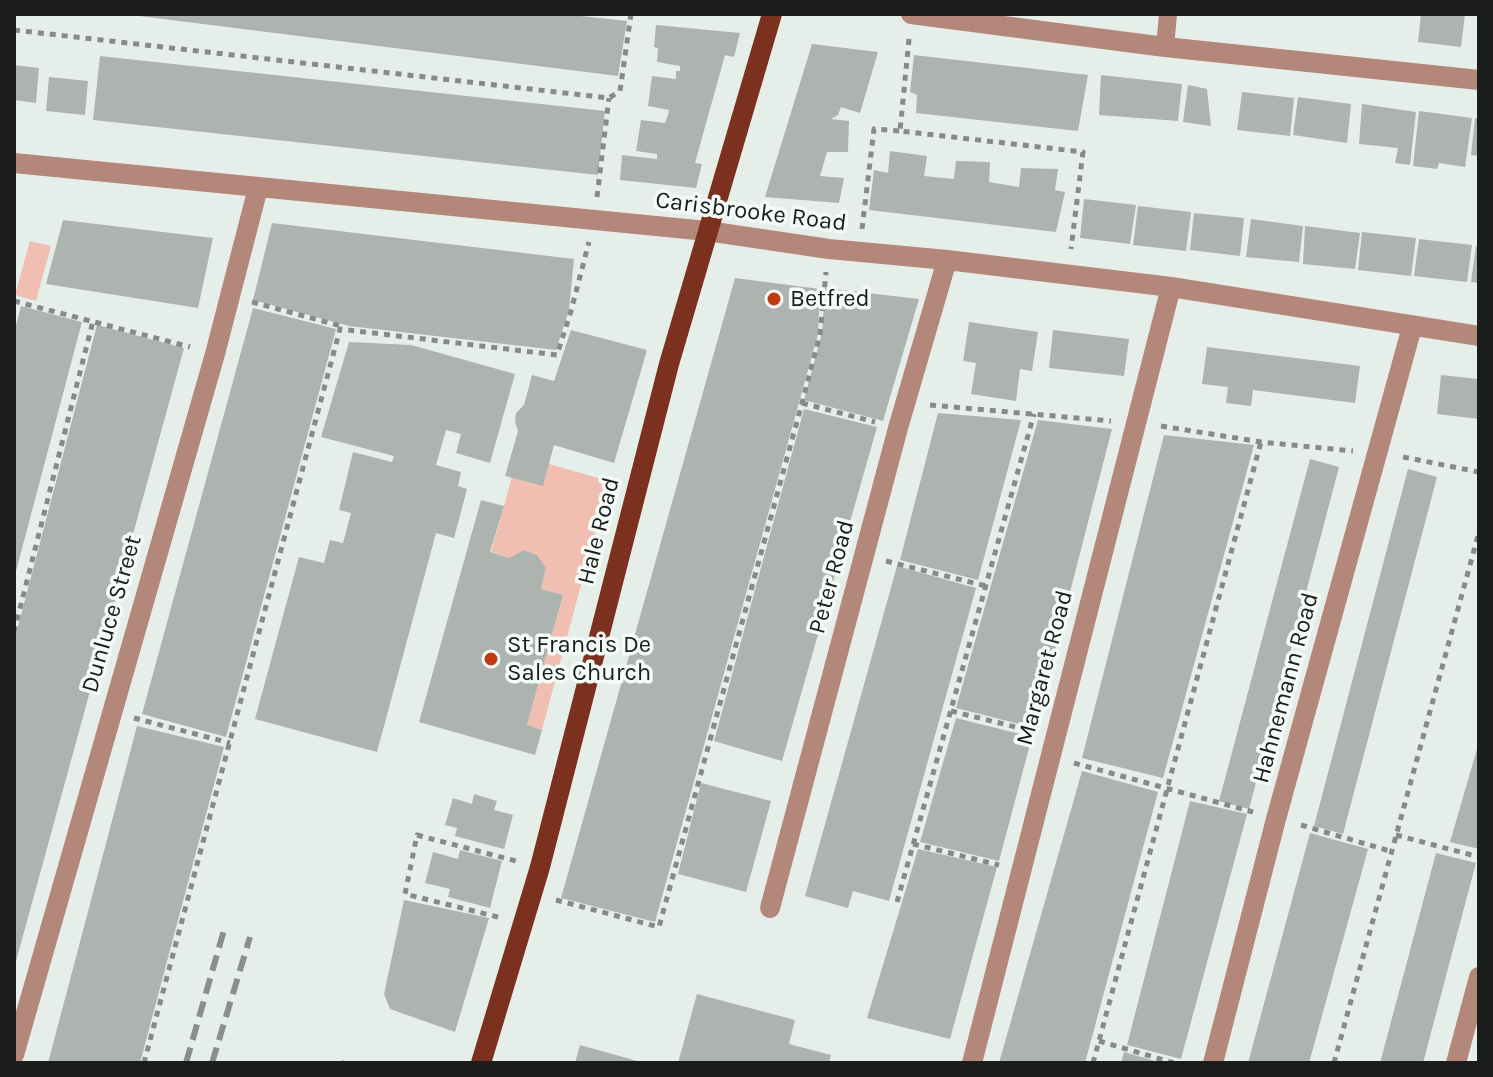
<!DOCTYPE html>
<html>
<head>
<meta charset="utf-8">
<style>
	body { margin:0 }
	#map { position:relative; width:1493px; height:1077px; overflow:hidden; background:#e6eeea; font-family:Karla,sans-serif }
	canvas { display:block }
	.frame { position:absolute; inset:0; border:16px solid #1b1d1c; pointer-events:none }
</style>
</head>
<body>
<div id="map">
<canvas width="1493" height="1077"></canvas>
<div class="frame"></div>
</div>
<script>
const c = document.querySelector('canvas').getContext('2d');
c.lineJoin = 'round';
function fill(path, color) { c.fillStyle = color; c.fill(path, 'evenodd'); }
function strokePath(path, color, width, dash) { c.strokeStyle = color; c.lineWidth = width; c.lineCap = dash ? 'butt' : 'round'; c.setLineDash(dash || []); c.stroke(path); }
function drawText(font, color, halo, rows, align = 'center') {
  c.font = font + ' Karla,sans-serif'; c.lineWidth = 7; c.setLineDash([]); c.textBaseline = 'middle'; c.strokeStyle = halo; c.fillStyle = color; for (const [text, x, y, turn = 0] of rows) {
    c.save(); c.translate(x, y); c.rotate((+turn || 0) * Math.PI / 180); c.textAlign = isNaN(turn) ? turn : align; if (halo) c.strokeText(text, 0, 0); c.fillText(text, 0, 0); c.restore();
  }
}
const green = new Path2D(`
	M30,241L51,246L36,301L15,295Z
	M549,464L609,481L542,730L527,725L563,595L541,589L546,568L537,555L524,550L509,558L491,552L512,477Z`);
const building = new Path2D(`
	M123,14H562L627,21L618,76Z
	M1421,14H1465L1461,47L1418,42Z
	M656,25L740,33L734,57L725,55L695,163L702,164L696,188L620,180L622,155L657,159V154L636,151L641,120L665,123L668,115L669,110L648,106L652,76L676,79V71H680V66L657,62L658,48L654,47Z
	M812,44L878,52L860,113L841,107L838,115L831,119L849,121L848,152H827L820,176L844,178L839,203L765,197Z
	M914,55L1088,75L1078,131L916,113L917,95L910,92Z
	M100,56L605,111L598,175L93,120Z
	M14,65L39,68L36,103L14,100Z
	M1101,75L1182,84L1178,121L1099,115Z
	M49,77L88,81L85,115L46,111Z
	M1188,85L1207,89L1211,126L1183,122Z
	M1242,92L1294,98L1290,136L1237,130Z
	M1298,97L1351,104L1347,143L1293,135Z
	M1362,104L1416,112L1410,165L1395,163L1398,148L1359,144Z
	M1419,111L1472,118L1465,167L1439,163L1437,169L1413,166Z
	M1475,118L1479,119V156L1471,155Z
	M890,151L927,156L924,176L954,179L956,161L990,162L989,182L1019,187L1021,168L1058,169L1055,190L1065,192L1056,232L869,210L874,170L888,173Z
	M1084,199L1136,205L1130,244L1080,238Z
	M1138,206L1191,212L1186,251L1133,245Z
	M1194,213L1244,218L1240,256L1190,250Z
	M1251,219L1303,226L1299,262L1246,257Z
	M63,220L213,238L198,308L46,284Z
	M272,223L574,259L569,310L556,350L349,326L253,300Z
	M1305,226L1360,233L1355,269L1303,264Z
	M1362,232L1416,238L1411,276L1358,270Z
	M1419,239L1472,245L1467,282L1414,276Z
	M1476,246L1479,247V283L1471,282Z
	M735,278L820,289L818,334L655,922L561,898Z
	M825,288L919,299L883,421L804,400L822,333Z
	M21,306L82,322L15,575L14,333Z
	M253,308L336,329L226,737L142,714Z
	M969,322L1038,332L1032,371L1020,369L1016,401L971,394L976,363L963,361Z
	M97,325L184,348L15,965L14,642Z
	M571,330L647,350L614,463L554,445L543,486L505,476L518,431L515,422L516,413L524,405L532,375L554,381Z
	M1053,330L1129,339L1124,376L1049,368Z
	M349,342L411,345L515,374L490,463L456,453L461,434L446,430L436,465L461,472L458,486L467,489L454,538L436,533L377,752L255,719L299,557L324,563L330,540L343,543L351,513L339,510L353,452L392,462L394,456L321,437Z
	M1207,347L1360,366L1355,403L1253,390L1251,406L1226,403L1228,387L1202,384Z
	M1441,375L1479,379V419L1437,414Z
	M804,409L877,427L782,761L714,741Z
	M938,413L1021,420L978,580L900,560Z
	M1038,420L1112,429L1035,728L956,708Z
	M1164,435L1254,445L1163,778L1082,758Z
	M1310,459L1339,467L1249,809L1219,801Z
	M1408,469L1437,477L1343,834L1314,826Z
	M481,500L504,506L490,552L509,558L524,550L537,555L546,568L541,589L563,595L527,725L542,730L535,755L419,722Z
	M897,566L976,588L889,901L853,891L848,908L805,896Z
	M956,718L1032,737L999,861L920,842Z
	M137,726L224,747L140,1063H48Z
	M1479,742V849L1450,842Z
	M1082,771L1158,792L1085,1063H999Z
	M701,783L771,801L746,892L678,874Z
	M474,794L497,801L494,810L513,815L504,849L455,836L457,828L445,825L453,798L472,804Z
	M1190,801L1247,814L1181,1059L1127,1045Z
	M1310,833L1368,849L1309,1063H1248Z
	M918,849L997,867L950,1039L867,1018Z
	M460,850L502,861L490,908L448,897L450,889L425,883L433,852L458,859Z
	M1436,853L1476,863L1464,908L1423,1063H1380Z
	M404,900L489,918L455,1032L390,1009L384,994Z
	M697,994L795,1020L789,1044L831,1055L829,1063H678Z
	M580,1045L641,1062V1063H575Z
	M1124,1052L1159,1062V1063H1121Z`);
const path = new Path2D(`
	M14,30L609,98L620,91L631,14
	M909,39L900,131L1083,152L1071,249
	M597,197L609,98
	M862,229L874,129L900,131
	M14,301L190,347
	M252,302L341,326V328
	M802,403L875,422
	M930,405L1111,421
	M1161,426L1261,442L1353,451
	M1403,457L1479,472
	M886,561L986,586
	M14,632L93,321
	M951,711L1032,731
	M134,718L230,743
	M1074,763L1253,812
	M1301,825L1390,851
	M1396,835L1479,857
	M913,844L999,865
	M556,900L659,927L802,403L820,334L826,272
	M897,902L1034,414
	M498,917L405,894L417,835L516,861
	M1099,1041L1174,1063
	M144,1063L340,329L557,355L571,311L589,242
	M342,1063H344
	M1093,1063L1261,442
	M1334,1063L1479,532`);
const lane = new Path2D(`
	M1165,47L1168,14`);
const street = new Path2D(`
	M911,14L1165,47L1479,80
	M14,163L707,231L829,249L947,260L1171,287L1479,336
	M770,908L898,428L947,260
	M14,1055L215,354L258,188
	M972,1063L1171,287
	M1213,1063L1276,819L1412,327
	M1456,1063L1479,977`);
const primary = new Path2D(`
	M481,1063L540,867L669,364L772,14`);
const rail = new Path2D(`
	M186,1063L224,930
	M212,1063L250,937`);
const markers = [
	[774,299,8,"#c33a12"],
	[491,659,8,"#c33a12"]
];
const streetNames = [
	["Carisbrooke Road",751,212,7],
	["Hale Road",599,531,-76],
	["Peter Road",832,577,-75],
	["Dunluce Street",112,614,-74],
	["Margaret Road",1045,668,-75],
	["Hahnemann Road",1286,688,-75]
];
const poiNames = [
	["Betfred",790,299],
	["St Francis De",507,645],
	["Sales Church",507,673]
];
fill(green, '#f0bfb2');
fill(building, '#adb4b0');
strokePath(path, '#868b89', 5, [6, 6]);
strokePath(lane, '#b4877b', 18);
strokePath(street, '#b4877b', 20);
strokePath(primary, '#7c311e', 20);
strokePath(rail, '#898f8c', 6, [16, 8]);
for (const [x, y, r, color] of markers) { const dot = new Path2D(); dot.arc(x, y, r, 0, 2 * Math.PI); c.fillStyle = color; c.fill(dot); strokePath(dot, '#f4fbf7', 3); }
drawText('24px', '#1b1d1c', '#f4fbf7', streetNames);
drawText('24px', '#1b1d1c', '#f4fbf7', poiNames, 'left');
</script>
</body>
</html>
